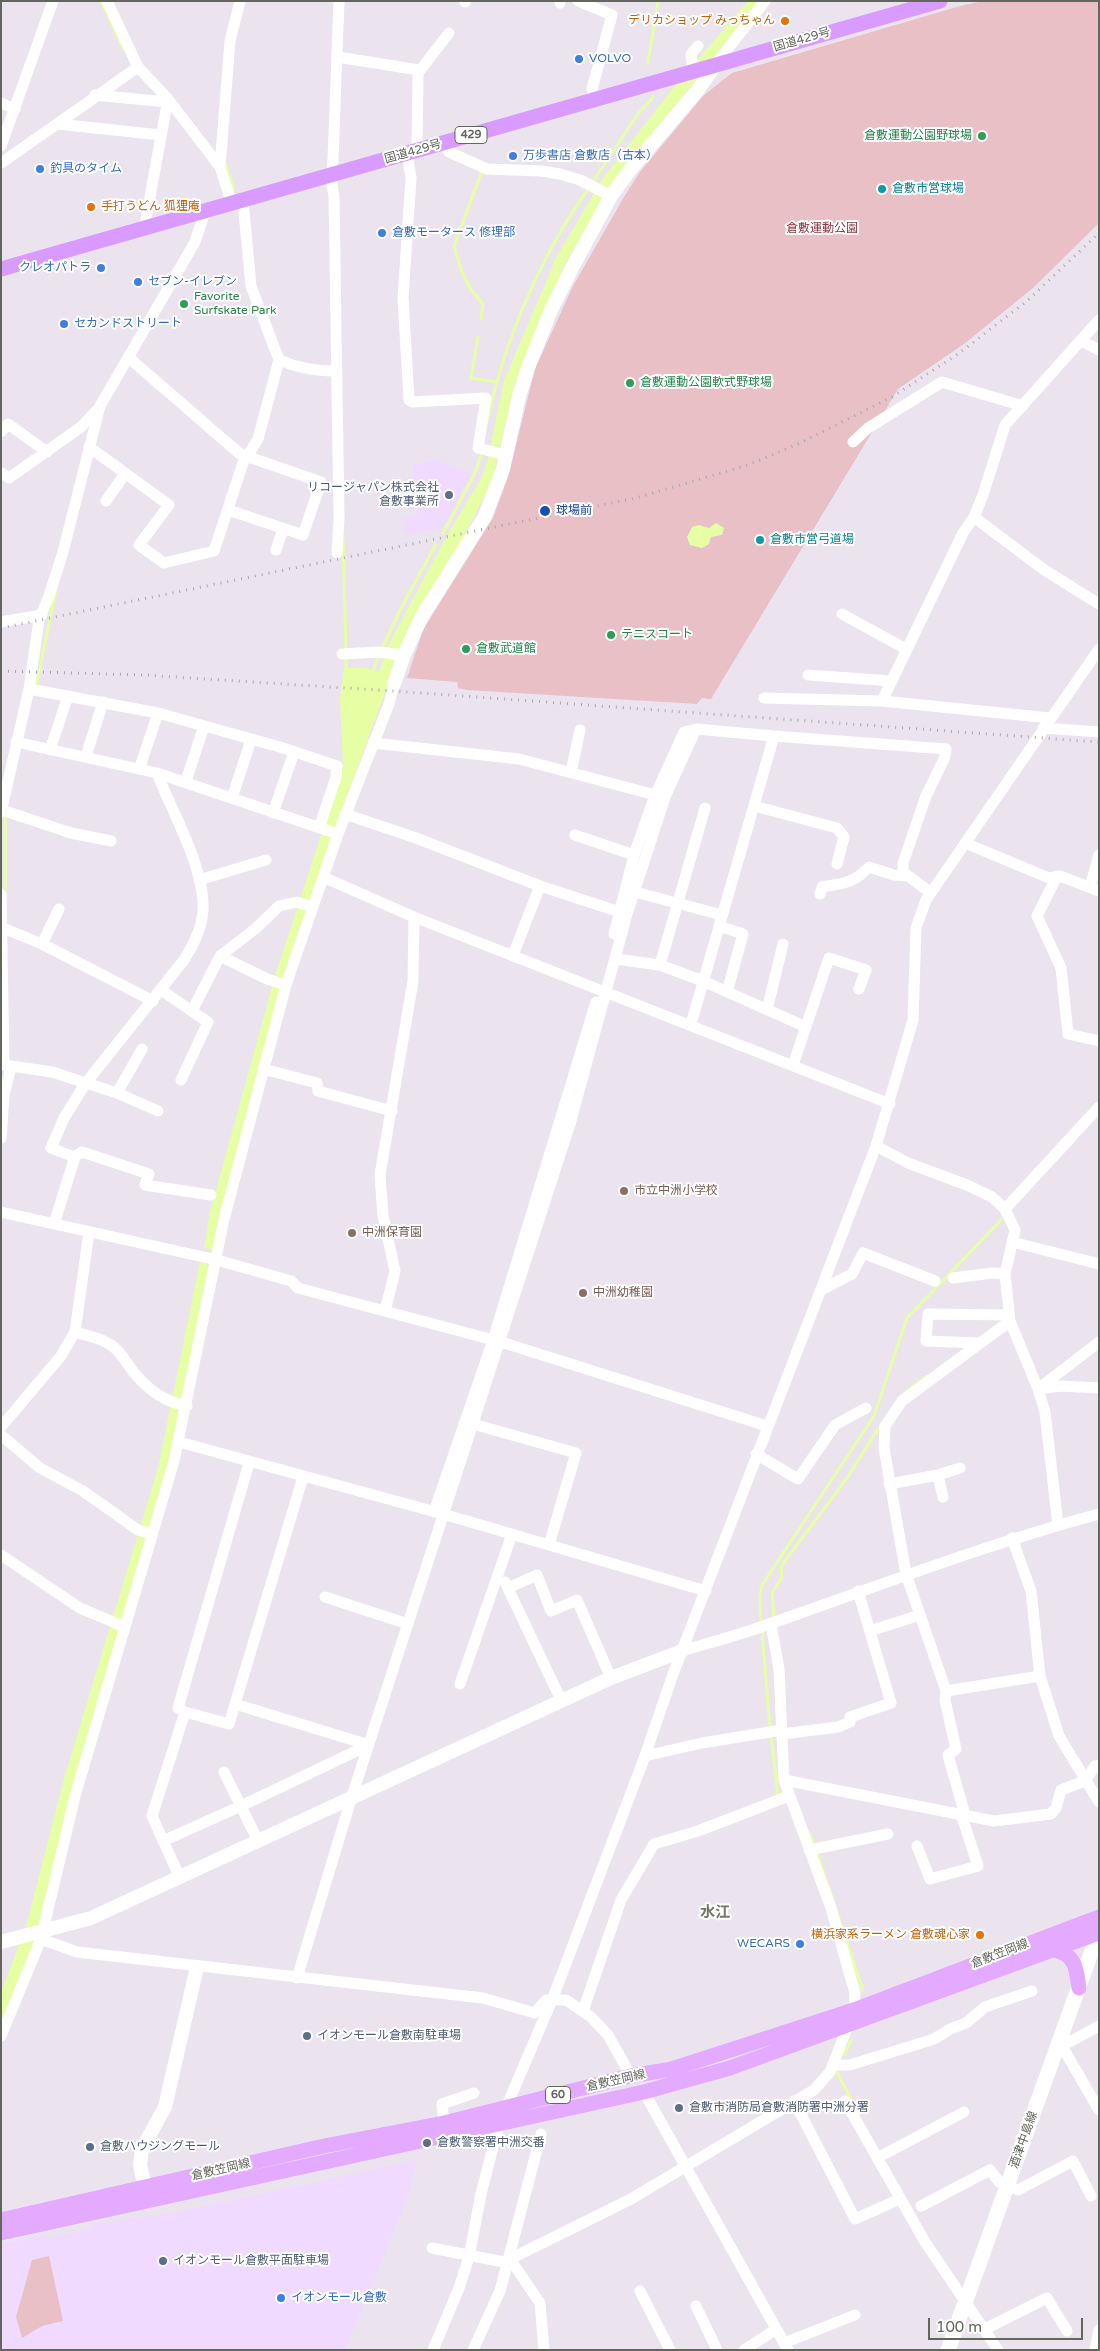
<!DOCTYPE html>
<html>
<head>
<meta charset="utf-8">
<style>
	body { margin:0 }
	#map { position:relative; width:1100px; height:2351px; overflow:hidden; background:#ebe4ef; font-family:"Varela Round",sans-serif }
	canvas { display:block }
	.frame { position:absolute; inset:0; border:2px solid #62665c; pointer-events:none }
	.scale { position:absolute; left:928px; top:2318px; width:155px; height:22px; box-sizing:border-box; border:2px solid #62665c; border-top:0; padding-left:6px; font-size:15px; line-height:18px; white-space:nowrap; color:#62665c; -webkit-text-stroke:4px #fff; paint-order:stroke }
</style>
</head>
<body>
<div id="map">
<canvas width="1100" height="2351"></canvas>
<div class="frame"></div>
<div class="scale">100 m</div>
</div>
<script>
const c = document.querySelector('canvas').getContext('2d');
c.lineJoin = 'round';
function fill(path, color) { c.fillStyle = color; c.fill(path, 'evenodd'); }
function strokePath(path, color, width, dash) { c.strokeStyle = color; c.lineWidth = width; c.lineCap = dash ? 'butt' : 'round'; c.setLineDash(dash || []); c.stroke(path); }
function drawText(font, color, halo, rows, align = 'center') {
  c.font = font + ' "Varela Round","Noto Sans JP",sans-serif'; c.lineWidth = 4; c.setLineDash([]); c.textBaseline = 'middle'; c.strokeStyle = halo; c.fillStyle = color; for (const [text, x, y, turn = 0] of rows) {
    c.save(); c.translate(x, y); c.rotate((+turn || 0) * Math.PI / 180); c.textAlign = isNaN(turn) ? turn : align; if (halo) c.strokeText(text, 0, 0); c.fillText(text, 0, 0); c.restore();
  }
}
const commercial = new Path2D(`
	M435,460L471,473L443,528L405,534L402,519L418,515L413,466Z
	M417,2160L410,2191L345,2350H1V2244L42,2236L48,2238L93,2229L95,2223L178,2212Z`);
const green = new Path2D(`
	M983,1H1099V223L1033,288L964,344L898,389L711,699L702,698L697,704L467,690L458,688L457,682L407,678L423,630L493,518L508,477L535,369L573,286L624,197L640,172L703,96L732,73L960,6Z
	M49,2256L63,2321L42,2326L22,2338L16,2317L32,2260Z`);
const water = new Path2D(`
	M748,1H760L613,182L565,264L515,382L492,481L388,685L335,828L214,1250L204,1248L210,1212L275,976L343,768L340,698L344,668H365L379,672L388,646L444,541L482,477L488,458L504,381L556,258L603,178L670,92Z
	M716,523L724,528L722,535L711,537L709,544L702,548L690,545L687,537L692,527L699,525L709,528Z
	M200,1262L206,1263L210,1269L172,1452L33,1949L1,2022V1992L26,1927L64,1779L158,1468Z`);
const stream = new Path2D(`
	M101,1L124,50
	M648,63L658,1
	M224,161L234,189
	M592,183L637,115L652,99L653,96
	M481,319L483,304L470,288L461,270L454,246L482,171
	M478,337L471,378L497,382
	M488,419C504,341 542,253 589,188
	M443,533L474,475L482,453
	M343,537L346,650
	M382,649L399,612L436,544
	M346,657V670
	M372,674L379,655
	M36,687L56,590
	M5,893V814
	M904,1393L927,1376
	M774,1619L772,1593L781,1579L782,1565L847,1478L880,1426
	M761,1621L760,1595L762,1585L874,1416L907,1318L1003,1218
	M762,1631L770,1729
	M771,1735L778,1796
	M810,1834L814,1843
	M817,1852L863,1991
	M844,2055L851,2040
	M837,2072L859,2115`);
const minor = new Path2D(`
	M107,1L138,67L168,99L220,167L232,204
	M578,1L612,15L592,89L594,100
	M465,2V1
	M560,3V1
	M338,57L419,70
	M716,64L765,1
	M693,71L691,54L698,46
	M95,95L167,102
	M1,103L15,109
	M57,124L138,67
	M445,143L449,152L487,169L541,171L560,174L580,180L611,196
	M1,146L53,1
	M417,151L418,73L449,33
	M407,154L411,178L403,298L409,400L413,402L486,398L478,448L506,455
	M1,163L57,124L161,135
	M220,167L230,41L240,1
	M243,201L251,286L279,360C298,368 314,371 335,371
	M144,229L168,99
	M1081,341L1099,350
	M128,357L240,454L321,482L303,535L228,510
	M1,432L8,424L47,452
	M853,442L868,428L942,382L1023,406
	M89,447L169,505L139,545L164,563L214,551L243,463L258,439L279,360
	M1,473L9,478L81,427L99,408
	M106,501L125,474
	M974,517L1043,569L1099,604
	M276,550L283,529
	M337,553L339,518L334,196L332,185L339,1
	M842,614L906,649
	M1,622L42,615
	M342,654L378,652L404,655
	M808,675L892,681
	M29,689L158,713L280,747L337,766L336,777L319,828
	M764,698L882,701
	M1050,718L882,701L963,533L974,517L983,495L1005,425L1099,320
	M1043,728L1099,732
	M774,736L946,749L945,757L926,796L903,863V872L931,893
	M16,742L157,773L338,834
	M373,743L519,759L663,797
	M50,750L68,696
	M86,756L103,702
	M140,767L158,713
	M571,772L580,730
	M186,781L204,726
	M232,798L251,740
	M754,806L837,828L844,837L837,864
	M2,810L71,833L111,841
	M1,812L29,689L39,620L49,596L63,552L100,406L195,242L205,211
	M273,813L294,752
	M345,814L416,838L540,886L626,914
	M575,835L634,855
	M965,843L1049,878L1060,876L1099,891
	M1057,876L1037,916L1061,968L1068,1034L1099,1041
	M323,877L414,917L890,1104
	M199,880L266,860
	M1090,887L1099,855
	M635,892L722,915
	M1,894L4,1065L52,1072L117,1093L158,1111
	M820,894L822,887C844,883 853,884 869,867L894,875L908,876
	M719,926L743,934L727,992
	M3,928L42,944L153,1001
	M614,934L634,855L654,798L684,732L696,729
	M42,944L59,909
	M513,955L540,886
	M220,956L255,929L279,906L297,902L312,907
	M616,959L660,965L703,981L806,1027
	M660,965L705,808
	M161,990L208,1022L181,1080
	M767,1010L783,944
	M192,1011L220,956L267,979L286,985
	M793,1065L829,958L866,970L859,989
	M263,1069L317,1083L318,1091L392,1111
	M117,1093L142,1049
	M1,1138L4,1095L11,1067
	M876,1146L908,1163L967,1185L992,1197L1005,1209L1015,1230L1005,1274L1010,1321L1038,1389L1045,1412L1058,1525
	M74,1157L82,1152L149,1174L145,1185L211,1195
	M1005,1209L1099,1107
	M1,1212L217,1260L291,1281L298,1288L501,1342L767,1426
	M54,1224L74,1160V1157L51,1148L64,1118L85,1084L184,960C193,945 202,929 203,910C205,868 172,812 157,773
	M1012,1242L1099,1264
	M953,1278L992,1273L1005,1274
	M821,1290L852,1274L863,1253L935,1281
	M385,1311L395,1271L383,1216L380,1175L413,981L414,917
	M75,1332C88,1336 107,1339 117,1350C124,1357 129,1367 135,1374C150,1391 165,1402 187,1406
	M979,1343L926,1341L928,1314L1009,1315
	M1038,1389L1099,1342
	M1038,1389L1061,1386L1099,1388
	M473,1424L576,1453L549,1545
	M1,1427L61,1356L75,1332L89,1232
	M1,1435L40,1468L83,1491L138,1530L152,1534
	M179,1442L443,1514L706,1591
	M756,1454L798,1479L835,1425L866,1408
	M249,1463L178,1708L185,1712L229,1724L235,1704L369,1745
	M938,1475L943,1497
	M889,1484L938,1475L960,1468
	M434,1512L493,1340L596,1002
	M1012,1538L1031,1591L1040,1676L1059,1736L1099,1802
	M1,1555L80,1608L125,1627
	M505,1582L561,1700
	M508,1588L537,1575L551,1611L577,1600L611,1678
	M325,1597L408,1624
	M870,1631L920,1615
	M682,1651C712,1642 743,1634 772,1623C881,1585 987,1544 1099,1514
	M460,1684L512,1534
	M946,1691L906,1574L884,1448L885,1426L902,1401L1010,1321
	M235,1704L303,1477
	M782,1734L838,1727L850,1722V1717L891,1703L858,1591
	M645,1756L702,1743L782,1730
	M224,1772L258,1841
	M784,1780L994,1821L1051,1814L1056,1808L1061,1790L1085,1781L1095,1766L1099,1765
	M965,1815L948,1755L956,1749L945,1700L946,1691L1040,1676
	M163,1841L241,1806L369,1745
	M917,1846L930,1879L978,1866L961,1814
	M809,1850L888,1834
	M180,1878L152,1816L185,1712
	M41,1939L77,1952L483,1998L535,2013L546,2000H566L591,2017L608,2035L631,2076
	M297,1978L352,1796L570,1124L627,914L665,797L696,729L774,736L691,1024
	M583,2011L621,1900L654,1844L698,1831L789,1796
	M1,2036L41,1939L75,1796L174,1461L224,1219L286,985L338,834L389,704L394,684
	M1059,2041L1099,2110
	M1062,2046L1099,2026
	M833,2065H850L934,2039L950,2029L966,2023L985,2007L1032,1991
	M644,2092L788,2350
	M794,2101L855,2219L900,2199
	M845,2101L925,2242L998,2350
	M444,2123L442,2104L474,2093
	M877,2158L964,2112
	M921,2206L990,2170L999,2182L1018,2190L1073,2161L1091,2196
	M432,2248L509,2263
	M640,2291L670,2350
	M696,2306L717,2350
	M985,2329L1047,2298L1067,2331
	M784,2343L855,2315
	M433,2350L459,2288L469,2257L481,2194L499,2124L552,2000L645,1756L673,1674L876,1146L913,1020L916,928L926,900L1099,649
	M473,2350L500,2291L541,2134
	M544,2350L540,2303L510,2259L631,2199L814,2090L830,2072L854,2010L855,1993L831,1908L784,1780L779,1669L771,1624
	M744,2350L775,2330
	M1095,2350L1099,2330`);
const tertiary = new Path2D(`
	M394,684L404,655L421,618L485,516L503,469L519,396L529,365L551,310L572,268L611,196L630,170L697,91L716,64
	M1,1942L91,1918L611,1678L682,1651
	M147,2198L140,2165L142,2149L165,2107L197,1967`);
const secondary = new Path2D(`
	M948,2350L1099,1931`);
const primary = new Path2D(`
	M1054,1950C1076,1955 1076,1968 1079,1988
	M1,2220L324,2146L444,2123L631,2076L672,2069L854,2010L1099,1917
	M1,2233L644,2092L730,2068L1099,1933`);
const trunk = new Path2D(`
	M1,269L940,1`);
const rail = new Path2D(`
	M1,628L636,498L748,465L798,444L892,397L958,354L1027,301L1099,233
	M1,671L144,675L393,691L1099,742`);
const markers = [
	[785,21,5,"#e8710a"],
	[579,59,5,"#3f7fe0"],
	[982,136,5,"#2e9e5b"],
	[513,156,5,"#3f7fe0"],
	[40,169,5,"#3f7fe0"],
	[882,189,5,"#0f9aa8"],
	[91,207,5,"#e8710a"],
	[382,233,5,"#3f7fe0"],
	[101,268,5,"#3f7fe0"],
	[138,282,5,"#3f7fe0"],
	[184,304,5,"#2e9e5b"],
	[64,324,5,"#3f7fe0"],
	[630,383,5,"#2e9e5b"],
	[449,495,5,"#5c6f8a"],
	[545,511,6,"#1a4fb4"],
	[760,540,5,"#0f9aa8"],
	[611,635,5,"#2e9e5b"],
	[466,649,5,"#2e9e5b"],
	[624,1191,5,"#8d6e63"],
	[352,1233,5,"#8d6e63"],
	[583,1293,5,"#8d6e63"],
	[980,1935,5,"#e8710a"],
	[800,1944,5,"#3f7fe0"],
	[307,2036,5,"#5c6f8a"],
	[679,2108,5,"#5c6f8a"],
	[427,2143,5,"#5c6f8a"],
	[90,2147,5,"#5c6f8a"],
	[163,2261,5,"#5c6f8a"],
	[281,2298,5,"#3f7fe0"]
];
const shields = [
	[471,135,32],
	[558,2095,25]
];
const shieldNames = [
	["429",471,135],
	["60",558,2095]
];
const foodNames = [
	["デリカショップ みっちゃん",775,21],
	["手打うどん 狐狸庵",101,207,"left"],
	["横浜家系ラーメン 倉敷魂心家",970,1935]
];
const streetNames = [
	["国道429号",802,40,-16],
	["国道429号",413,152,-16],
	["倉敷笠岡線",1000,1954,-21],
	["倉敷笠岡線",616,2081,-13],
	["酒津中島線",1024,2140,-70],
	["倉敷笠岡線",221,2170,-13]
];
const shopNames = [
	["VOLVO",589,59],
	["万歩書店 倉敷店（古本）",523,156],
	["釣具のタイム",50,169],
	["倉敷モータース 修理部",392,233],
	["クレオパトラ",91,268,"right"],
	["セブン-イレブン",148,282],
	["セカンドストリート",74,324],
	["WECARS",790,1944,"right"],
	["イオンモール倉敷",291,2298]
];
const leisureNames = [
	["倉敷運動公園野球場",972,136,"right"],
	["Favorite",194,297],
	["Surfskate Park",194,311],
	["倉敷運動公園軟式野球場",640,383],
	["テニスコート",621,635],
	["倉敷武道館",476,649]
];
const cultureNames = [
	["倉敷市営球場",892,189],
	["倉敷市営弓道場",770,540]
];
const parkNames = [
	["倉敷運動公園",822,229]
];
const serviceNames = [
	["リコージャパン株式会社",439,488,"right"],
	["倉敷事業所",439,502,"right"],
	["イオンモール倉敷南駐車場",317,2036],
	["倉敷市消防局倉敷消防署中洲分署",689,2108],
	["倉敷警察署中洲交番",437,2143],
	["倉敷ハウジングモール",100,2147],
	["イオンモール倉敷平面駐車場",173,2261]
];
const transitNames = [
	["球場前",556,511]
];
const educationNames = [
	["市立中洲小学校",634,1191],
	["中洲保育園",362,1233],
	["中洲幼稚園",593,1293]
];
const quarterNames = [
	["水江",715,1913]
];
fill(commercial, '#f0daff');
fill(green, '#e8c0c6');
fill(water, '#e6ffa5');
strokePath(stream, '#e6ffa5', 3);
strokePath(minor, '#fff', 11);
strokePath(tertiary, '#fff', 14);
strokePath(secondary, '#fff', 15);
strokePath(primary, '#e3aaff', 15);
strokePath(trunk, '#d99bff', 15);
strokePath(rail, '#a8a9a6', 3, [1, 6]);
for (const [x, y, r, color] of markers) { const dot = new Path2D(); dot.arc(x, y, r, 0, 2 * Math.PI); c.fillStyle = color; c.fill(dot); strokePath(dot, '#fff', 2); }
for (const [x, y, w] of shields) { const box = new Path2D(); box.roundRect(x - w / 2, y - 8.5, w, 17, 4); c.fillStyle = '#fff'; c.fill(box); strokePath(box, '#62665c', 1); }
drawText('bold 11px', '#62665c', null, shieldNames);
drawText('12px', '#c56008', '#fff', foodNames, 'right');
drawText('12px', '#62665c', '#fff', streetNames);
drawText('12px', '#366cbe', '#fff', shopNames, 'left');
drawText('12px', '#27864d', '#fff', leisureNames, 'left');
drawText('12px', '#0d838f', '#fff', cultureNames, 'left');
drawText('12px', '#8d343e', '#fff', parkNames);
drawText('12px', '#4e5e75', '#fff', serviceNames, 'left');
drawText('12px', '#164399', '#fff', transitNames, 'left');
drawText('12px', '#785e54', '#fff', educationNames, 'left');
drawText('bold 15px', '#74786d', '#fff', quarterNames);
</script>
</body>
</html>
